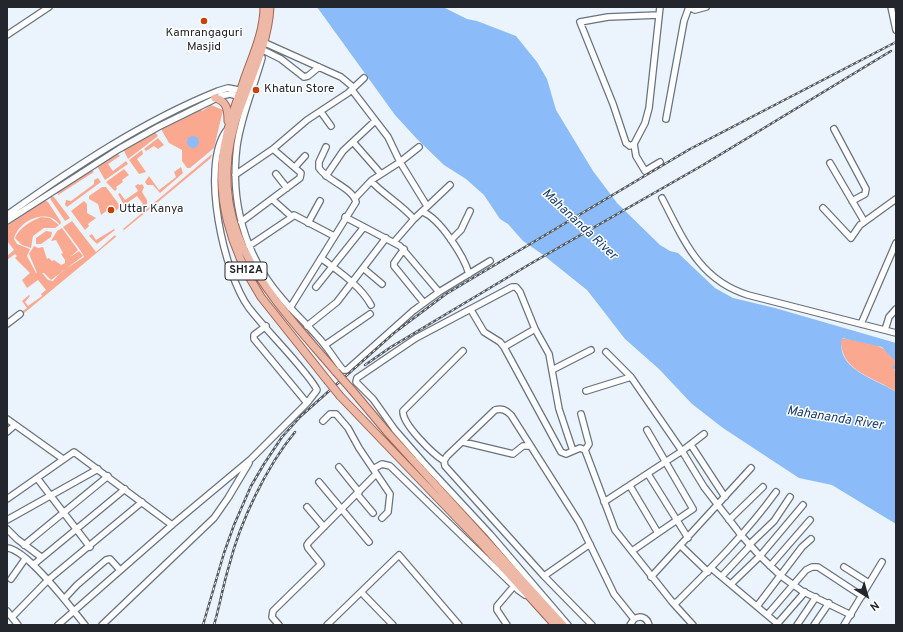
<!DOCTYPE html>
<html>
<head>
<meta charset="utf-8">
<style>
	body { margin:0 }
	#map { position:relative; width:903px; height:632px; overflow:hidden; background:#ebf3fc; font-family:Overpass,sans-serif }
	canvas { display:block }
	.frame { position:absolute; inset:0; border:8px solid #23272d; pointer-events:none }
	.north { position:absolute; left:847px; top:576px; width:40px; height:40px; -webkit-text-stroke:3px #fff; paint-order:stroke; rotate:143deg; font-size:11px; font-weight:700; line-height:16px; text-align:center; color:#23272d }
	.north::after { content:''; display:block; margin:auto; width:14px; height:18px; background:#23272d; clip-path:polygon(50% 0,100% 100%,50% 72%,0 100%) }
</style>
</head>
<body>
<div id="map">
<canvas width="903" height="632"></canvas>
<div class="frame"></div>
<div class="north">N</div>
</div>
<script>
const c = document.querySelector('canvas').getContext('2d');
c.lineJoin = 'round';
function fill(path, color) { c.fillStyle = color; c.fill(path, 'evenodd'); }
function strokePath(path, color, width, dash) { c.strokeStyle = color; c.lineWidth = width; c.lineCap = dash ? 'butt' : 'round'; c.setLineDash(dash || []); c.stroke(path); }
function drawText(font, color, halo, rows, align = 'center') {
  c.font = font + ' Overpass,sans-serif'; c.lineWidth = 3; c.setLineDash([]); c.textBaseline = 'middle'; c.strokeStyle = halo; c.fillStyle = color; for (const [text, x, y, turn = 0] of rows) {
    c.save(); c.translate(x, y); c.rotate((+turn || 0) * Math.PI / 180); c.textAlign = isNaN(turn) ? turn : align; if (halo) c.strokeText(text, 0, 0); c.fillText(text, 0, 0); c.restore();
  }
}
const green = new Path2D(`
	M211,105L223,110L214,148L190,168H187L182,161V150L169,143L161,129L200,108L202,111Z
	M154,131L158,136L128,159L123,149Z
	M158,138L164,145L158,149L154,146L146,151L144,149Z
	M142,150L143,154L137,159L146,172L139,174L129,160Z
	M117,153L120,156L108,164L113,171L126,161L128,164L105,180L97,166Z
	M212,154L211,158L23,314L21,312L27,308L22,301L29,295L30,296L25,302L28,306L42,296L41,294L46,290L38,280L27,288L22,280L30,273L15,258L17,256L15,254L7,260V256L14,250L7,241V226L45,200L48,202L61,222L60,225C48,207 18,220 14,239L17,244L30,249L27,256L36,273H42L48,280L53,281L61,272L84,257C84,254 66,231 63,227L72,221L96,252L115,235L116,237L124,230L123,229Z
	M181,167L183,173L160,193L153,185H147L145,182L149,176L159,190L176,177L174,172Z
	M124,169L129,175L122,180L123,182L116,187L117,189L115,191L106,182Z
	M91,170L94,172L58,195L57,192Z
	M98,178L101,182L67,207L65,205L66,200L71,201L94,184V180Z
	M138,184L140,185L142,184L144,187L142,192L147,200V204L140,209L139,207L143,204L137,196L124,205L118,194L120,193L125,200L138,191L135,186Z
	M102,187H106L121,207L114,212L109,209L101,215L98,204L89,199V196Z
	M50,195L54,197L70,218L65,221L51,200Z
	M84,201L87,204V213L96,218L88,224L89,226L85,230L71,211Z
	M41,217L50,218L59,225L55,228H44L33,236L31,248L22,245L15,238C19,228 31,221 41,217Z
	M62,228L78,250L70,257L79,251L83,256L51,280L44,273H37L29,254L34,246L38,248L43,247L47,259L49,258L52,261L54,260L61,265L65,263V260L61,254L63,253L56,240L51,241L57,231Z
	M114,229L115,230L97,244L89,236L92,234L96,240Z
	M46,231L52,232L51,237L41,244H36V238Z
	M841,338C859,342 890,342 896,364L894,370L896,371V392C875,377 839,372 841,338Z`);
const water = new Path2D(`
	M317,7H443L467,19L477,21L516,36L537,62L547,79L556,110L593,171L617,203L660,245L670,251L678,253L715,288L733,298L775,308L896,343V371L892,367L896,364L895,361L882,347L842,338C835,370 877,379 896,392V524L832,485L799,478L723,428L692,404L659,369L625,339L587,290L542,254L523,241L508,224L500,219L484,195L466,179L444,165L417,139L395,115Z
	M187 142a6 6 0 1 1 12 0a6 6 0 1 1-12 0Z`);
const minor = new Path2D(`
	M660,7L649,108L645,123L634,144L636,156L645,171L660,162
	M689,7L695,10L706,7
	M891,7L896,30
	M7,35L49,7
	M263,42L341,77L353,87
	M261,49L281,59L304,77L308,76L319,67
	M262,58C254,87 241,116 237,146C230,200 244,254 280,296C291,310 305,322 317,336C327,346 334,359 343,370H347L413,311L439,292L490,261
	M352,90L388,137L400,162L427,206
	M321,112L331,126
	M666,119L684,21L689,7
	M834,129L866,189L865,194L852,201
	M353,142L381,174
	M634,144L630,146L626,143L613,104L580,22L608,17L659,15
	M830,163L864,221
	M295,167L305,156
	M276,174L287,188
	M235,175L273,149L307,120L348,93L364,78
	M326,176L343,151L375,121
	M371,181C384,195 401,204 414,219
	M355,198L372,180L400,162L419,147
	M662,198C684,240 699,280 748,295L896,333
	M273,200L292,217L294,215L334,236
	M823,208L851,238L860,225L896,199
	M423,212C440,219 464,256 469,274
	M7,215C73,168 143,121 218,91L228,88L244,91
	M345,217L400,246L439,292
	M7,221L119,149L158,127L221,96L230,94L242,97
	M241,222L300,178L301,173L273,149
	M308,223L320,201
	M451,240L461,230L470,211
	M394,242L414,219L450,185
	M249,246L292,217
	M404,249L394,263V266L424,303
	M321,258C338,271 360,285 371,305
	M363,268L382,284
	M316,287L364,227
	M290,308L356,202C353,188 327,181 319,168V162L326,147
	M471,310L484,332L500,342L504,347
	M7,324L20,314
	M861,324L896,243
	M266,326L254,335V339L307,403
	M307,326L337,302L386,238
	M535,329L504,347L561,452L566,454L580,448L585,450L615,530L673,603L677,602C712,567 747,532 776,492
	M885,330L889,317L896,309
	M325,345L370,314
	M606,352L631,377L682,451L704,487L741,535L760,556L781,576L802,591L851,615
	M552,370L591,350
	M586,391L631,377
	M581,414L589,444L585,450
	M7,419L63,459
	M323,421L330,414H336L348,428L359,448L390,494L388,512L382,518
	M7,432L15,425
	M463,442L513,454L523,446H530
	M691,445L725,497
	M444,461C433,454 402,424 403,411L463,351
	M339,467L359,492
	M373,469L382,464L390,466L518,590L525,595
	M648,474L688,538
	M37,478L90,547
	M319,482L369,542
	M630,486L658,533L693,509L647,430
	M357,494L373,513
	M7,499L74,452L172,525
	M604,502L682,451L704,434
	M307,507L324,527
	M7,520L98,469
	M729,520L763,487
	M7,529L17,539L41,557
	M24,545L108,476
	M749,545L774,521L790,497
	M681,546L708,572
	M7,548C27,549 72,609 85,625
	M632,551L658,533
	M33,565L125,489
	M770,566L810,520
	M844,567L869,583
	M711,568L779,625
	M544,576L590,544
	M722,576L750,546
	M651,577L751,468
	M11,579L25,559
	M731,584L760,556L803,505
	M361,592L393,625
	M64,599L77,585L106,560L110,559L120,570
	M673,603L693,625
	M758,605L802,547L811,539
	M7,611L18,625
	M768,614L806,570L812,567H818L862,596
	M12,617L48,580L142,502
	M778,623L805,592
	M58,625L172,525L251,459L307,403L317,390C314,384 309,378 305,373C287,350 267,331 249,308C224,274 200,167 226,131
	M102,625L214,518L228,498L249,463
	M279,625L272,617L273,611L321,564L308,548L307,545L309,542L376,474
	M327,625L399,555L459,625
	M507,625L497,610V606L514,586
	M568,625L490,534L423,462L395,430L373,399L356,382L357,378L416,338L512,287H516L520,292L535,329L549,354L559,409L573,451
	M592,625L544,576L445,466L444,461L447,456L495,410C502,408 506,410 511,415L579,522L614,594L634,619
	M630,625L634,619C640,615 647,617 649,625
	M797,625L816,597
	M814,625L829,603
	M844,625L882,562`);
const major = new Path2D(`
	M264,7C264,32 252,57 244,80C238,99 230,118 226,138C213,194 231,250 261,297L327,380
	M270,7C268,47 247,85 235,123C202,231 273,298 336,372
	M215,98C227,101 228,110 228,121
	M351,389L388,433L563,625
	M340,396L479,541L555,625`);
const rail = new Path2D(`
	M365,365L391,347L530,264L703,165L891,51
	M203,625L224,553L234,525L251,486L264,464L282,437L301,416L394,333L446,294L690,149L896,42
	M214,625C220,605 223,585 229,566C240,522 266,467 295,432`);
const majorBridge = new Path2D(`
	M336,372L351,389
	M327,380L340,396`);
const markers = [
	[204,21,4,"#c84107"],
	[256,90,4,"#c84107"],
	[111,210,4,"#c84107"]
];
const shields = [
	[246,271,42]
];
const shieldNames = [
	["SH12A",246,271]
];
const poiNames = [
	["Kamrangaguri",204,34,"center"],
	["Masjid",204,48,"center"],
	["Khatun Store",264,90],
	["Uttar Kanya",119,210]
];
const waterNames = [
	["Mahananda River",579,225,43],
	["Mahananda River",835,419,9]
];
fill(green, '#faa990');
fill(water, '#8bbbf9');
strokePath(minor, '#687381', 8);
strokePath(major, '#9f6655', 9);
strokePath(minor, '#fff', 5.5);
strokePath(major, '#eeb8a6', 7);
strokePath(rail, '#53585f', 2.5);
strokePath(rail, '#fff', 1, [3]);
strokePath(majorBridge, '#9f6655', 9, []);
strokePath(majorBridge, '#eeb8a6', 7);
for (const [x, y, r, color] of markers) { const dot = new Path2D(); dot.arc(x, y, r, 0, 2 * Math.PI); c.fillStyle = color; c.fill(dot); strokePath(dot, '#fff', 1.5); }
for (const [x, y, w] of shields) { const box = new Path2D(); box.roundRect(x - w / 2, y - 9, w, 18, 3); c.fillStyle = '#fff'; c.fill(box); strokePath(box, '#23272d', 1); }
drawText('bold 11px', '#23272d', null, shieldNames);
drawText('12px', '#23272d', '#fff', poiNames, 'left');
drawText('italic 13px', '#173f70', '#fff', waterNames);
</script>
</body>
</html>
